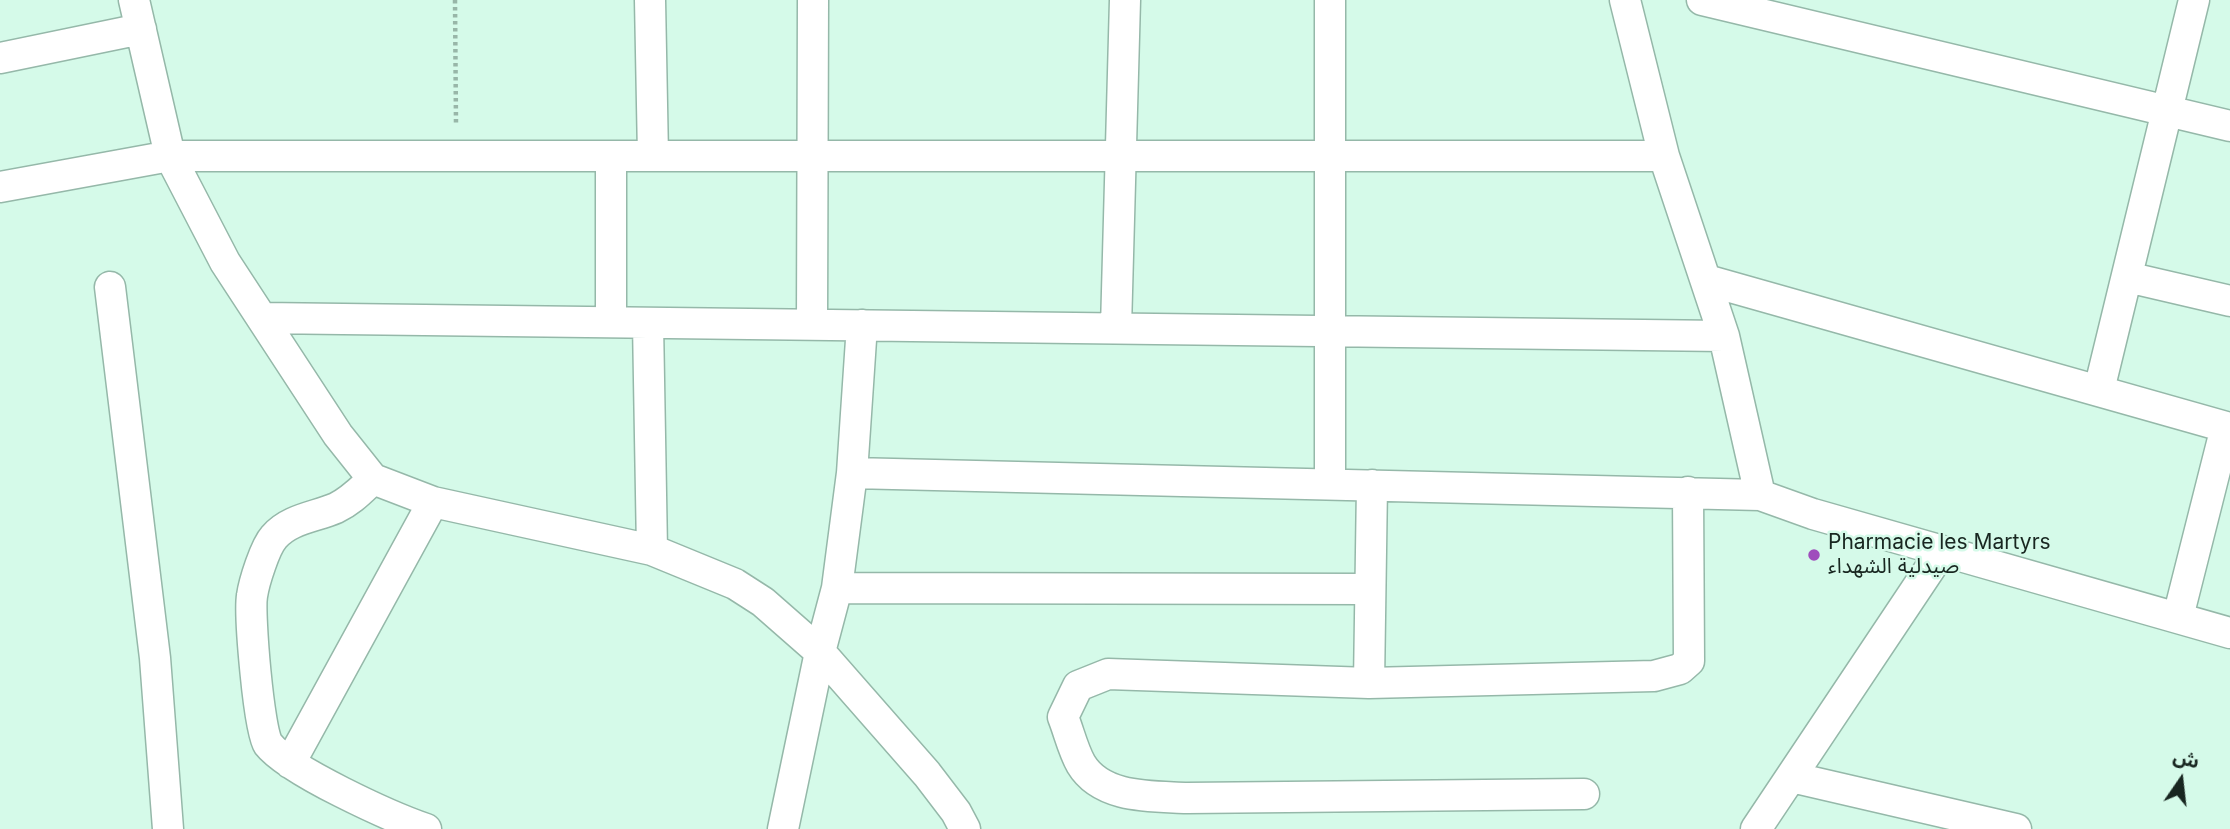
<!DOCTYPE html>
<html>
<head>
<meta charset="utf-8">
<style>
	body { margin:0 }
	#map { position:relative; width:2230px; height:829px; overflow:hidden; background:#d5fae9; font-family:Inter,"Noto Sans Arabic",sans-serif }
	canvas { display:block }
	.north { position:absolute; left:2146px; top:745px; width:70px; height:70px; -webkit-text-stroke:5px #d5fae9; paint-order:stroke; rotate:14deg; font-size:19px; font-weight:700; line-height:28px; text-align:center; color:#182620 }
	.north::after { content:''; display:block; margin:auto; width:24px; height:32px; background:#182620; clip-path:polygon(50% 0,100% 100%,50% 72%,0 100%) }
</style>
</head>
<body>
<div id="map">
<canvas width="2230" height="829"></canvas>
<div class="north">ش</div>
</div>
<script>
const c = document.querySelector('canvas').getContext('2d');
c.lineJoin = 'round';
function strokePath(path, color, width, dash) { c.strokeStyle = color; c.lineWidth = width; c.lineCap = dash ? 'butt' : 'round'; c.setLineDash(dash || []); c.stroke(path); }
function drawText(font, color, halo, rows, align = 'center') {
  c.font = font + ' Inter,"Noto Sans Arabic",sans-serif'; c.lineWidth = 5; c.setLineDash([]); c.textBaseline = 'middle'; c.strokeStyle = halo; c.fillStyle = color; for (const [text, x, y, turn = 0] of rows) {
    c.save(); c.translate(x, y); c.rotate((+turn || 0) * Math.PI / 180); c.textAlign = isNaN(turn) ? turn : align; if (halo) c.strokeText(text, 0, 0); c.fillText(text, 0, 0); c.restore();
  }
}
const path = new Path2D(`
	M455,0L456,124`);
const street = new Path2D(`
	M134,0L170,156L225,262L338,435L373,479L433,502L652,550L735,584L763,602L820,652L927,774L956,812L965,829
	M650,0L653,156
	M1330,0V484
	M1625,0L1664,156L1724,336L1760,495L1813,514L2230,633
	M1702,0L2230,126
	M0,58L141,29
	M611,156V322
	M0,187L170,156H1664
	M2127,277L2230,301
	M1706,280L2226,427L2178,617
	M110,287L155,658L168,829
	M262,318L1724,336
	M648,323L652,550
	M812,324L813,0
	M1116,328L1125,0
	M2099,390L2194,0
	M852,473L1760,495
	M373,479C361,490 351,501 336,508C315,517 289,519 274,537C265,547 254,582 252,596C249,614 259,732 268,744C289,771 391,817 426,829
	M837,588L1370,589
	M1369,683L1372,485
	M290,763L433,502
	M1791,777L2016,829
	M1584,794L1187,798C1152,796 1102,799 1081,764C1073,750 1069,732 1063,717L1078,686L1108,674L1369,683L1654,676L1680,669L1689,661L1688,492
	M783,829L820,652L837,588L852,473L862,325
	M1756,829L1941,552`);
const markers = [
	[1814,555,7,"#9f4dbc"]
];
const poiNames = [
	["Pharmacie les Martyrs",1828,543],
	["صيدلية الشهداء",1828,567]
];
strokePath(street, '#95b8a9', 33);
strokePath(path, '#98b6a8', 4.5, [3.5, 3.5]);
strokePath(street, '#fff', 30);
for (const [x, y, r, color] of markers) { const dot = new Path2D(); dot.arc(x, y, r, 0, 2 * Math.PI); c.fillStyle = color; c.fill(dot); strokePath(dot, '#d5fae9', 2.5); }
drawText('21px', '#182620', '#d5fae9', poiNames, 'left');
</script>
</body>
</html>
